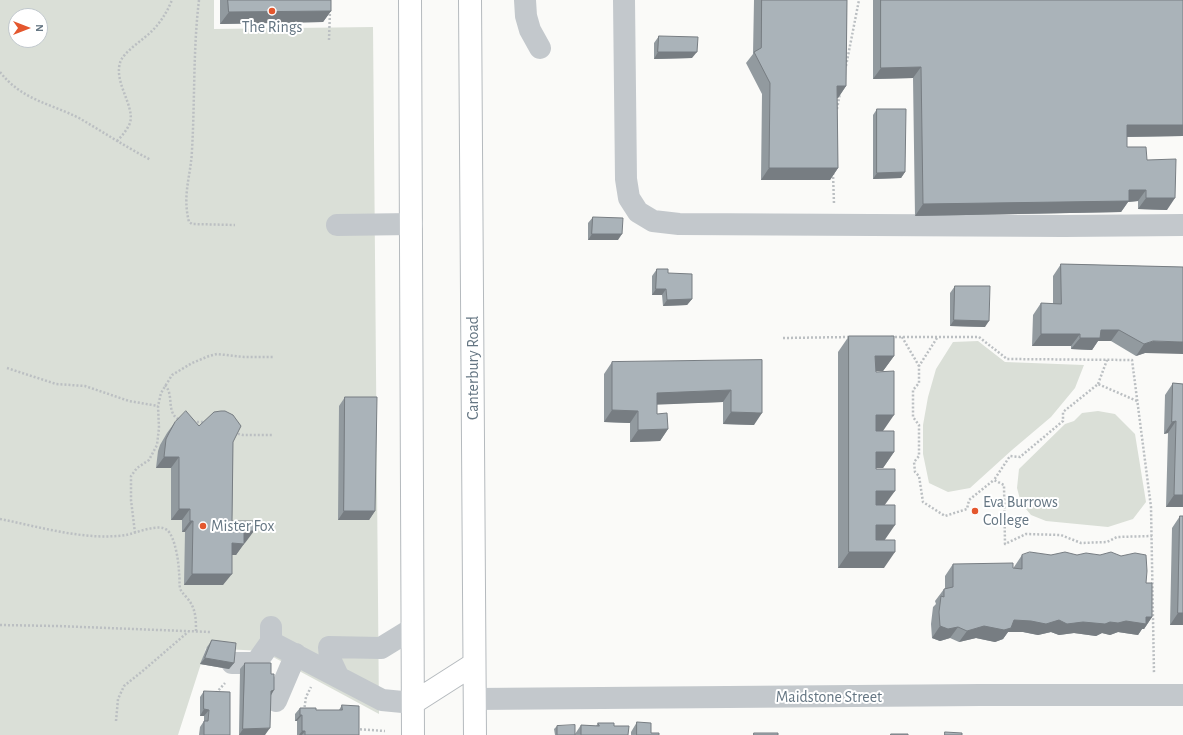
<!DOCTYPE html>
<html>
<head>
<meta charset="utf-8">
<style>
	body { margin:0 }
	#map { position:relative; width:1183px; height:735px; overflow:hidden; background:#fafaf8; font-family:"Alegreya Sans",sans-serif }
	canvas { display:block }
	.north { position:absolute; left:8px; top:8px; width:40px; height:40px; box-sizing:border-box; background:#fff; border:1px solid #c1c8cd; border-radius:50%; rotate:90deg; font-size:11px; font-weight:700; line-height:16px; text-align:center; color:#657683 }
	.north::after { content:''; display:block; margin:auto; width:14px; height:18px; background:#e4572e; clip-path:polygon(50% 0,100% 100%,50% 72%,0 100%) }
</style>
</head>
<body>
<div id="map">
<canvas width="1183" height="735"></canvas>
<div class="north">N</div>
</div>
<script>
const c = document.querySelector('canvas').getContext('2d');
c.lineJoin = 'round';
function fill(path, color) { c.fillStyle = color; c.fill(path, 'evenodd'); }
function strokePath(path, color, width, dash) { c.strokeStyle = color; c.lineWidth = width; c.lineCap = dash ? 'butt' : 'round'; c.setLineDash(dash || []); c.stroke(path); }
function drawText(font, color, halo, rows, align = 'center') {
  c.font = font + ' "Alegreya Sans",sans-serif'; c.lineWidth = 4; c.setLineDash([]); c.textBaseline = 'middle'; c.strokeStyle = halo; c.fillStyle = color; for (const [text, x, y, turn = 0] of rows) {
    c.save(); c.translate(x, y); c.rotate((+turn || 0) * Math.PI / 180); c.textAlign = isNaN(turn) ? turn : align; if (halo) c.strokeText(text, 0, 0); c.fillText(text, 0, 0); c.restore();
  }
}
const green = new Path2D(`
	M0,0H214V29L373,27L379,714L262,651L206,648L178,735H0ZM16,16H40V40H16Z
	M978,341L1005,362L1084,365L1075,388L1051,417L1012,450L970,488L948,492L929,483L923,454V425L928,397L936,369L953,342Z
	M1098,411L1115,414L1135,434L1146,502L1133,519L1108,527L1046,521L1031,515L1021,503L1017,488L1019,469L1065,424L1074,421L1082,413Z`);
const path = new Path2D(`
	M199,0C193,50 195,99 192,150C191,176 182,194 189,222L192,224L235,225
	M329,40L330,10
	M846,66L859,0
	M0,72C22,100 49,103 79,118C103,132 126,147 151,160
	M837,109L840,93
	M117,141C122,136 127,130 130,123C135,106 114,83 120,63C122,53 144,39 152,31C161,22 167,12 172,0
	M833,173L834,204
	M891,337H979L1007,359L1132,360L1151,507L1154,674
	M902,337L919,366
	M783,338L850,337
	M937,338L919,366V383L913,390V417L919,425V456L914,462L915,472L919,476L923,502L945,516L967,509L969,500L994,480
	M7,368L56,384L85,386L129,401L158,406
	M1098,384L1107,360
	M165,385C175,396 165,413 180,420
	M1137,401L1098,384L1063,412V421L1020,457L1010,456L994,480L1004,485L1005,544L1026,534L1061,535L1081,543L1107,542L1117,537L1152,536
	M193,422H206
	M234,433L243,435H272
	M0,519C41,527 85,541 126,535C136,533 159,523 167,530C175,536 179,563 179,573C180,578 179,583 180,588C181,592 184,594 187,598C196,608 196,619 196,632
	M135,533L131,500V476L137,468L149,460L157,445L159,428L158,406L161,393L172,375L192,363L209,356L217,354L244,357H273
	M0,625L57,626L210,632
	M216,693L225,683
	M304,711L306,697L311,687
	M116,721L118,699L124,686L145,669L188,632
	M356,729L385,731`);
const minor = new Path2D(`
	M525,0L526,16L530,30L540,48
	M624,0L626,179L629,198L638,212L653,221L679,224L1064,226L1183,225
	M337,225L412,224
	M271,627V642L382,700L413,703
	M232,663H256L271,642
	M338,676L330,659L329,647L381,648L412,629
	M475,699L981,695H1183
	M276,701L296,654`);
const major = new Path2D(`
	M410,0L413,735
	M470,0L475,735
	M413,703L474,664`);
const wall = new Path2D(`
	M220,0H331V11L323,22L220,24Z
	M754,0H847L846,86L838,98H837L838,168L830,180H761L762,94L746,63L753,54Z
	M873,0H1183V136L1127,137V147L1147,160L1167,210L1138,209V201L1128,202L1121,212L915,216L913,78L873,79Z
	M659,36L692,58L654,59V43Z
	M877,109L905,172L901,178L873,179V115Z
	M593,217L618,240H588V223Z
	M1061,264L1183,267L1145,353L1136,356L1111,341H1098L1092,350L1071,349V346H1032L1033,315L1041,303L1053,304V276Z
	M657,269L668,273L692,299L687,305L663,306L662,295H652V276Z
	M955,286L985,327L950,326V293Z
	M849,336L894,356L883,371H876L883,431H876L894,452L883,468H876L885,505L884,568H838V352Z
	M762,360L754,425L723,424V402L657,404V414L668,429L660,441L630,442V423L604,422V374L612,362Z
	M1173,383L1183,384V507H1166L1168,433L1164,434L1165,395Z
	M345,397L375,511L369,520H338L339,406Z
	M175,422L199,426L233,442L232,521L245,543H244L236,555H232L223,585H184L185,532H182V520H171V468H156L158,451L160,445L167,433Z
	M1180,516L1183,625H1170L1172,528Z
	M1022,555L1146,583L1152,617L1144,629H1142L1138,635L1118,632L1110,635L1102,633L1096,636L1074,633L1059,635L1051,632L1038,635L1023,632H1008L1003,639L995,642L976,638L959,642L950,638L940,641L932,638L931,624L933,607L936,604L935,601L944,589H945V576L953,564L1014,568V567Z
	M212,640L234,663L229,669L200,664L207,647Z
	M245,663L270,695L265,735H239L240,669Z
	M204,691L230,735H199L200,727L204,721V716H200V697Z
	M342,705L359,735H297V721H295V714L300,708L316,710H339Z
	M637,722L651,733L659,735H631V732Z
	M598,723L614,726L628,735H555L554,729L557,726L575,734L581,725L596,726Z`);
const shadedWall = new Path2D(`
	M331,11L323,22L220,24L229,12Z
	M658,52H697L692,58L654,59Z
	M921,67L913,78L873,79L881,68Z
	M837,86H846L838,98H829Z
	M1127,125H1183V136L1119,137Z
	M769,168H838L830,180H761Z
	M905,172L901,178L873,179L877,173Z
	M1129,190H1146L1138,201L1128,202L1121,212L915,216L923,204Z
	M1146,198H1175L1167,210L1138,209Z
	M592,234H622L618,240H588Z
	M656,289H666L662,295H652Z
	M692,299L687,305L663,306L667,300Z
	M954,320L989,321L985,327L950,326Z
	M1101,330H1119L1111,341H1098L1092,350L1071,349L1080,338Z
	M1041,334H1080L1071,346H1032Z
	M1153,341L1183,342V354L1145,353L1136,356L1144,344Z
	M875,356H894L883,371H864Z
	M731,390L723,402L649,405L657,393Z
	M612,410L638,411L630,423L604,422Z
	M731,412L762,413L754,425L723,424Z
	M876,415H894L883,431H865Z
	M1176,421L1168,433L1164,434L1172,422Z
	M668,429L660,441L630,442L638,430Z
	M876,452H894L883,468H865Z
	M164,457H179L171,468H156Z
	M876,491H895L884,506H865Z
	M1174,495H1183V507H1166Z
	M179,509H190L182,520H171Z
	M344,511H375L369,520H338Z
	M190,521H193L185,532H182Z
	M876,525H895L884,541H865Z
	M244,531H254L245,543H236Z
	M232,543L244,544L236,555H224Z
	M849,552H895L884,568H838Z
	M192,574H232L223,585H184Z
	M1178,613H1183V625H1170Z
	M1146,617H1152L1144,629H1142L1138,635L1118,632L1110,635L1102,633L1096,636L1074,633L1059,635L1051,632L1038,635L1023,632H1008L1003,639L995,642L976,638L959,642L967,631L984,626L1014,620H1059L1083,622H1110L1126,621Z
	M940,626L958,627L950,638L940,641L932,638Z
	M205,658L234,663L229,669L200,664Z
	M274,690L270,697L271,691Z
	M204,709L209,710L204,716H200Z
	M300,715H302L297,721H295Z
	M270,728L265,735H239L243,729Z
	M302,731H305L302,735H299Z`);
const building = new Path2D(`
	M228,0H331V11L229,12Z
	M762,0H847L846,86H837L838,168H769L770,83L754,52L761,48Z
	M881,0H1183V125H1127V147H1146L1147,160L1176,159L1175,198H1146V190H1129V201L923,204L921,67L881,68Z
	M659,36L698,37L697,52H658Z
	M877,109H906L905,172L877,173Z
	M593,217L623,218L622,234H592Z
	M1061,264L1183,267V342L1153,341L1144,344L1119,330H1101L1100,338H1080V334H1041V303L1061,304Z
	M657,269H668V273L692,274V299L667,300L666,289H656Z
	M955,286H990L989,321L954,320Z
	M849,336H894V356H875L876,372L894,371V415H876V431H894V452H876V469H895V491H876V505H895V525H876V540H895V552H849Z
	M762,360V413L731,412V390L657,393V414L667,413L668,429L638,430V411L612,410V362Z
	M1173,383L1183,384V495H1174L1176,421L1172,422Z
	M345,397H377L375,511H344Z
	M186,411L199,426L214,412L221,411H225L233,415L241,426L233,442L232,521H254V531H244V544L232,543V574H192L193,521H190V509H179V457H164L166,439L169,433L175,422Z
	M1180,516H1183V613H1178Z
	M1030,552L1051,555L1065,552L1077,555L1086,553L1100,555L1111,552L1121,556L1135,553L1146,555L1147,571L1146,583H1152V617H1146V624L1126,621L1118,623L1110,622L1105,624L1083,622L1067,624L1059,620L1046,624L1031,621L1014,620L1011,628L1004,630L984,626L967,631L958,627L948,629L940,626L939,612L941,596L944,597V589L953,587V564L1013,563V568L1022,569V555Z
	M212,640L236,643L234,663L205,658Z
	M245,663H271V674H274V690L271,691L270,728L243,729Z
	M204,691L230,692V735H204V721H208L209,710L204,709Z
	M342,705L359,706V735H305V731H302V715H300V708H316V710H342Z
	M637,722L651,723V733H659V735H637Z
	M598,723H614V726H629L628,735H581V725L599,726Z
	M575,725V735H557V726Z
	M945,732L962,733V735H945Z
	M754,733H778V735H754Z
	M891,734H908V735H891Z`);
const markers = [
	[272,11,4,"#e4572e"],
	[975,511,4,"#e4572e"],
	[203,526,4,"#e4572e"]
];
const poiNames = [
	["The Rings",272,27,"center"],
	["Eva Burrows",983,502],
	["College",983,520],
	["Mister Fox",211,526]
];
const streetNames = [
	["Canterbury Road",473,368,-90],
	["Maidstone Street",829,697]
];
fill(green, '#dadfd7');
strokePath(major, '#b5babe', 24);
strokePath(path, '#bbbfc2', 2.5, [2, 2]);
strokePath(minor, '#c3c8cc', 22);
strokePath(major, '#fff', 22);
fill(wall, '#929a9f');
fill(shadedWall, '#777d82');
fill(building, '#aab3b9');
strokePath(building, '#777d82', 1);
for (const [x, y, r, color] of markers) { const dot = new Path2D(); dot.arc(x, y, r, 0, 2 * Math.PI); c.fillStyle = color; c.fill(dot); strokePath(dot, '#fff', 1.5); }
drawText('16px', '#657683', '#fff', poiNames, 'left');
drawText('16px', '#657683', '#fff', streetNames);
</script>
</body>
</html>
